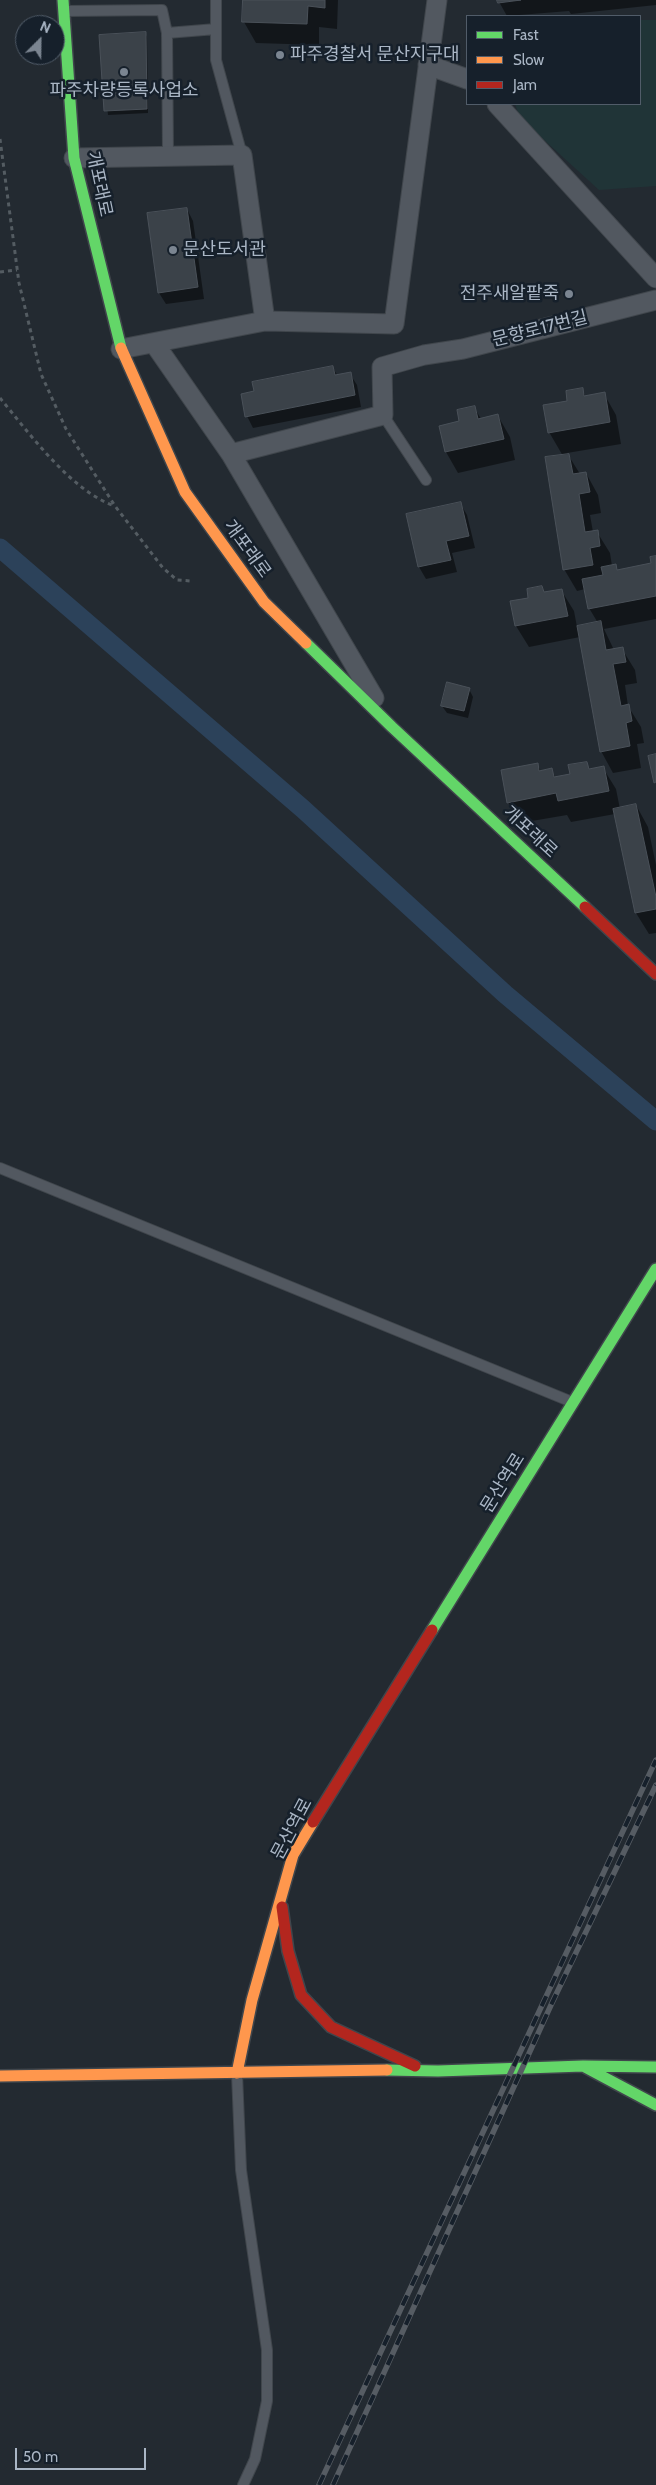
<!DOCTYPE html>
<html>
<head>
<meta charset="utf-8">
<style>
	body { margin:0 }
	#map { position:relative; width:656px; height:2485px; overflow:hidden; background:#232a31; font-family:Cabin,sans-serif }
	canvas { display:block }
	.legend { position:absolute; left:466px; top:15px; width:175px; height:90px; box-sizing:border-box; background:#16202b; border:1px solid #515c69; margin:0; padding:6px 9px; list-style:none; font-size:15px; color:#aab6c5 }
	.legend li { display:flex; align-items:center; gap:10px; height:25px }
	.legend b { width:25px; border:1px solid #515c69 }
	.north { position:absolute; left:15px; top:15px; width:50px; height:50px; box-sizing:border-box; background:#16202b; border:1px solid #515c69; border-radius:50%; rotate:23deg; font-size:14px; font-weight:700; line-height:20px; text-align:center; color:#aab6c5 }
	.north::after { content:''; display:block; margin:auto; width:18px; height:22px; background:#7b8591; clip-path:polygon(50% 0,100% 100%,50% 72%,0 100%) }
	.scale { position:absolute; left:15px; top:2448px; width:131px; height:22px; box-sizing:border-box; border:2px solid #aab6c5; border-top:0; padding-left:6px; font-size:15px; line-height:18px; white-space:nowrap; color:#aab6c5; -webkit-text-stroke:4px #16202b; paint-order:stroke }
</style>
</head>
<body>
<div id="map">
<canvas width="656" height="2485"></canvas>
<ul class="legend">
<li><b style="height:6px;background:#63d668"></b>Fast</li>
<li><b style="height:6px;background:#ff974d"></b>Slow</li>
<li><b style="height:6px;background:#b3261e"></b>Jam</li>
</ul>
<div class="north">N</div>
<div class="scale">50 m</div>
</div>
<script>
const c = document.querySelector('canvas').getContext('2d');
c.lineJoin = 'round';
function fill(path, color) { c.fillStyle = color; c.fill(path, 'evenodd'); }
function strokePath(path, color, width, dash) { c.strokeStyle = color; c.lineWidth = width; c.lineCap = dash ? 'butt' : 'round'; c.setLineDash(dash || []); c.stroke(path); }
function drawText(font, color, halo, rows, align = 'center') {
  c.font = font + ' Cabin,"Noto Sans KR",sans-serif'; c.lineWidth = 5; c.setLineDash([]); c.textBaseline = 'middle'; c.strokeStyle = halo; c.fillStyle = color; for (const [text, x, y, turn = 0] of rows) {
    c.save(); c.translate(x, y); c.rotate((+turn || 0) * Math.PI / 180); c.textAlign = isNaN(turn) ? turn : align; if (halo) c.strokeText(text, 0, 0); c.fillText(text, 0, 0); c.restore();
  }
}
const green = new Path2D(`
	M640,20H656V186L599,190L520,118L515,104H640Z`);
const shadow = new Path2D(`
	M244,0H338L337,29L319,27V45L256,43L244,22Z
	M498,0H656V5L571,14L569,11L507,16Z
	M145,33L147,37L148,113L108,115L100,36Z
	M187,209L193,221L204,299L166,304L159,293Z
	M332,367L338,376L350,374L357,385L361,407L253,428L247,416Z
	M582,390L586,397L604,394L616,415L621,444L567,453L580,474L586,473L598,495L601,513L590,515L593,532H597L610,553L612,566H615L618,571L652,564L656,557V619L604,629L614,650L622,649L635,670L637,683L625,685L628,706L641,727L644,743L637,744L641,768L613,773L601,751L580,637L529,647L516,626L512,602L530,599L542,587L545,593L561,590L574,611L577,627L598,623L589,608L585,589L577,591L564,569L563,456L549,432L569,402Z
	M474,407L481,419L498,416L510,437L515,460L458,473L446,452L461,422Z
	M460,503L467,515L475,548L452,553L457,572L426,579L419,567L407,515Z
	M469,689L473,697L468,718L447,713L442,706Z
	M586,763L591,770L603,768L616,789L620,809L636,805L648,827L656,865V933L649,934L636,913L615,814L571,822L567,815L520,823L508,802L537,764L541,771L551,770L556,778L571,775Z`);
const canal = new Path2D(`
	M0,548L303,809L505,994L656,1121`);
const building = new Path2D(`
	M243,0H325V8L308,6L307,24L242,22Z
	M497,0H521L498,3Z
	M146,32L147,109L104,111L99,35Z
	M187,208L198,287L158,293L147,213Z
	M333,366L335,375L351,372L355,395L245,417L241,394L254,391L252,382Z
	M583,388L584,396L605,392L610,422L548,433L543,405L567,401L566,391Z
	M475,406L478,419L498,414L504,439L445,452L439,426L459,421L457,410Z
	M569,454L573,474L586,472L590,492L579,494L585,532L598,530L600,546L590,548L593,565L563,570L545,457Z
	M461,502L469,536L446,541L451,560L418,567L406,514Z
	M656,556V596L588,609L582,579L603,575L601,567L616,564L617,570L651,563L650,557Z
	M542,586L544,592L562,589L568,616L515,626L510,601L528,598L527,589Z
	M601,621L606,650L623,647L626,662L613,664L621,706L629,704L632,721L626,723L630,746L600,752L577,626Z
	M447,682L470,688L464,711L441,706Z
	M656,754V782L654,783L648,756Z
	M587,762L589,769L604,766L609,791L558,801L556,793L507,803L501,770L538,763L539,771L552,768L554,777L570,774L568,765Z
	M636,804L656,897V909L635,913L613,809Z`);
const path = new Path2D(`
	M0,139L19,283L41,374L66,429L115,506L163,568L177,580L191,581
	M0,272L17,270
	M0,398C29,433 72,492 115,506`);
const lane = new Path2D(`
	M216,0V60L242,155
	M66,11L162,10L167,33
	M168,156L167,33L216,29
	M383,415L426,480
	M0,1168L572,1402
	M237,2074L241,2170L267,2350V2401L255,2459L243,2485`);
const street = new Path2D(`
	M428,65L467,79
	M497,104L656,278
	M74,158L242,155L265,321
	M154,343L231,454L374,698
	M121,349L265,321L394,324L437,0
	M231,454L383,415L382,367L424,355L463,349L656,300`);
const fast = new Path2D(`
	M63,0L74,158L121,348
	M306,643L392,727L585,907
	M432,1630L656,1269
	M583,2066L656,2105
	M387,2070L438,2071L583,2066L656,2067`);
const slow = new Path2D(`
	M121,348L185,492L264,602L306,643
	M237,2073L252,2000L293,1855L313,1822
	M0,2076L387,2070`);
const jam = new Path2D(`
	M585,907L656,974
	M313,1822L432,1630
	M282,1907L288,1951L301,1995L331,2027L415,2066`);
const rail = new Path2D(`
	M319,2485L656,1760
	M333,2485L551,2005L656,1785`);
const markers = [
	[280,55,5,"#7b8591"],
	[124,72,5,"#7b8591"],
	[173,250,5,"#7b8591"],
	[569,294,5,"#7b8591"]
];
const poiNames = [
	["파주경찰서 문산지구대",290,55],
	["파주차량등록사업소",124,91,"center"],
	["문산도서관",183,250],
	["전주새알팥죽",559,294,"right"]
];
const streetNames = [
	["개포래로",99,184,78],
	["문향로17번길",540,329,-14],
	["개포래로",247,549,54],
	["개포래로",530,832,43],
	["문산역로",503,1483,-58],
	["문산역로",292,1829,-62]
];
fill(green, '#203437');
fill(shadow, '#0007');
strokePath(canal, '#2c425a', 19);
fill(building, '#3b4249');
strokePath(building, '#4a5159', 1);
strokePath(lane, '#40464c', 12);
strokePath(street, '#40464c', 21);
strokePath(fast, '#40464c', 14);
strokePath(slow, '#40464c', 14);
strokePath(jam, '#40464c', 14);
strokePath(path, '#545c62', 3, [4, 4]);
strokePath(lane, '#525860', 10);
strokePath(street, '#525860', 19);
strokePath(fast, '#63d668', 11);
strokePath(slow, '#ff974d', 11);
strokePath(jam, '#b3261e', 11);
strokePath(rail, '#565c63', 5.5);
strokePath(rail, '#16202b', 4, [11]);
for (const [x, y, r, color] of markers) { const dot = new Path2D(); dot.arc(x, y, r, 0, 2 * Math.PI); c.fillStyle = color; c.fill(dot); strokePath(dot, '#16202b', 2); }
drawText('18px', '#aab6c5', '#16202b', poiNames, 'left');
drawText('18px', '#aab6c5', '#16202b', streetNames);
</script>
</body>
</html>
